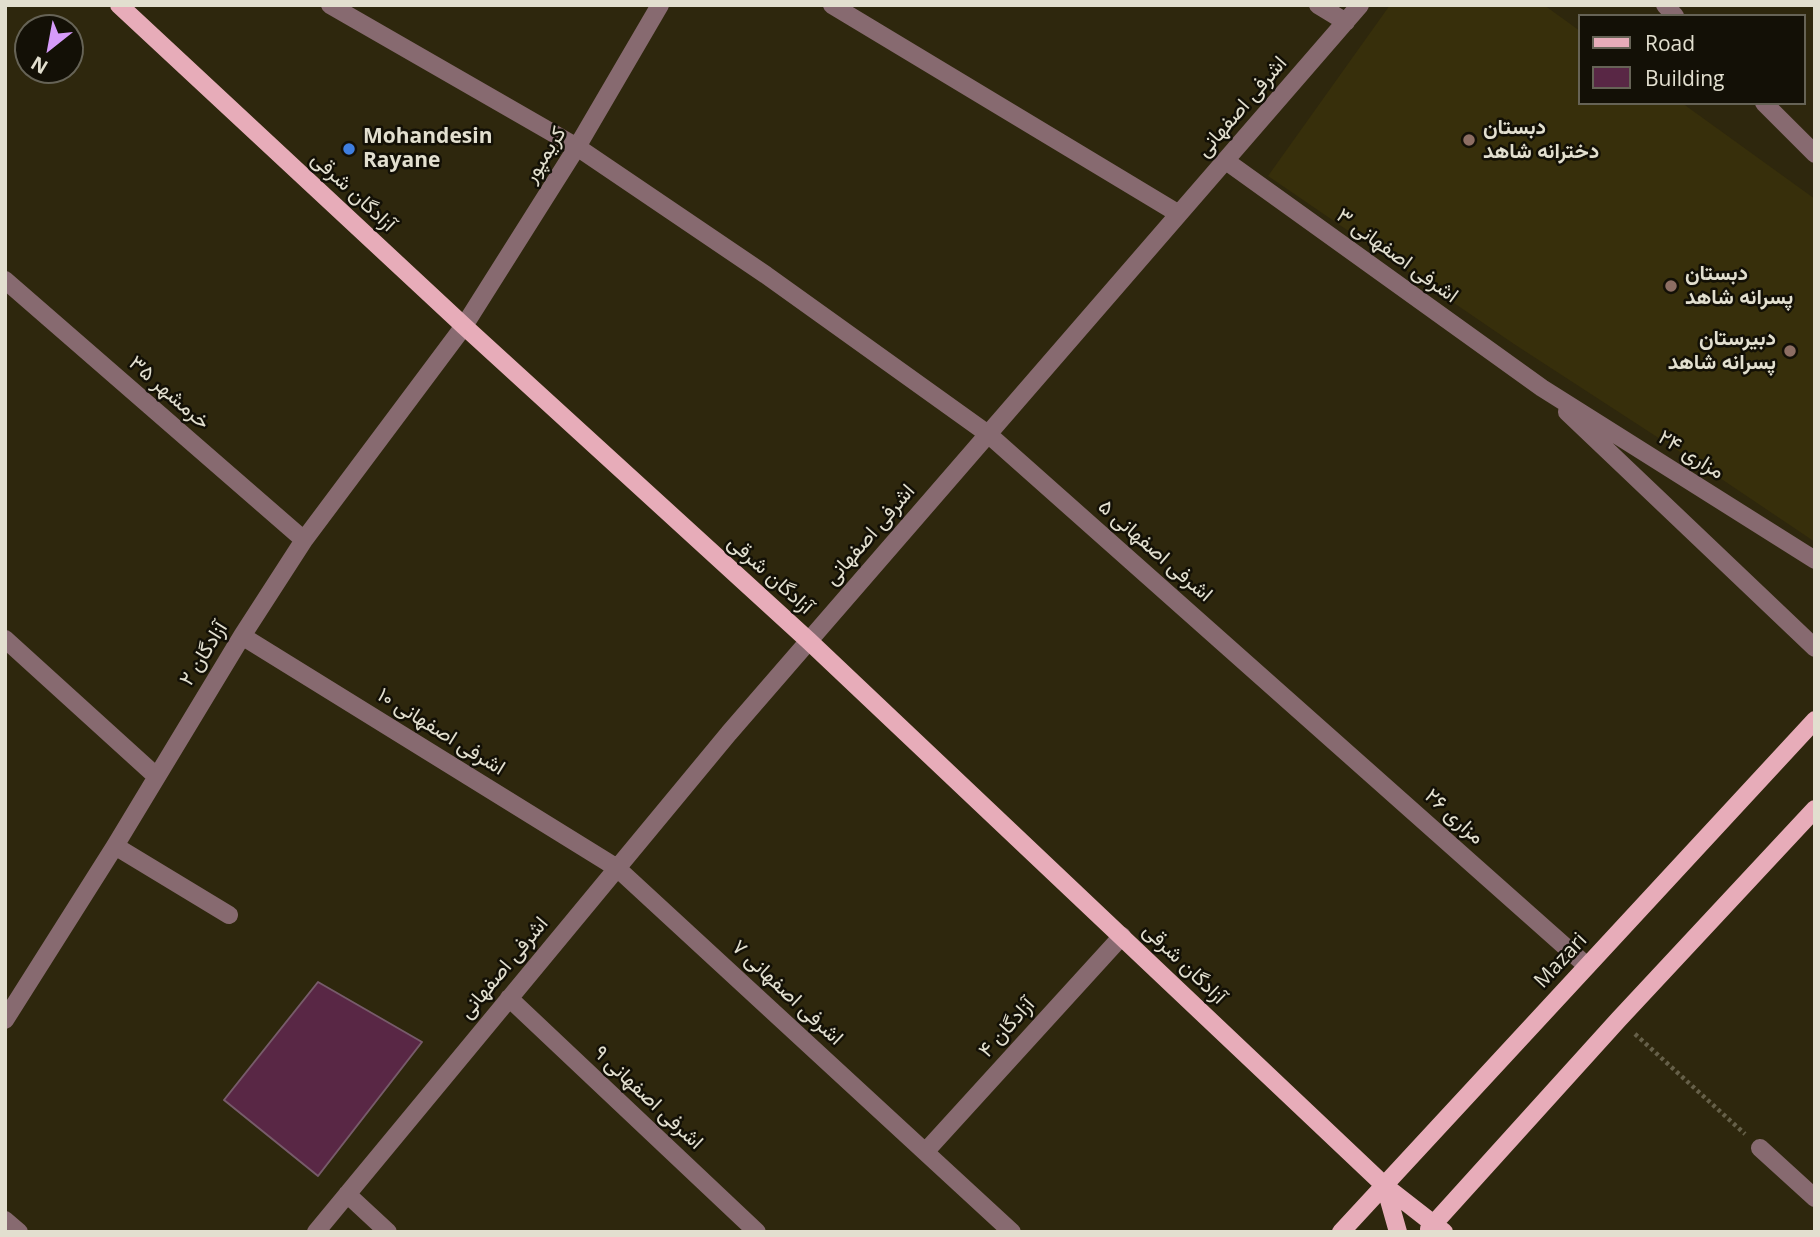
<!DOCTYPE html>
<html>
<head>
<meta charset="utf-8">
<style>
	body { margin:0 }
	#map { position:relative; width:1820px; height:1237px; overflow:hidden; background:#2e270d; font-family:"Open Sans",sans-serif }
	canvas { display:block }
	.frame { position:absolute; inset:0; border:7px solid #e2dfcf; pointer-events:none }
	.legend { position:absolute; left:1578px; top:14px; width:228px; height:91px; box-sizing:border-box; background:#131006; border:2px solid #666356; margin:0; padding:9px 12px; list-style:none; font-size:21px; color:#e2dfcf }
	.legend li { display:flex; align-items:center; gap:14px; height:35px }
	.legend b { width:35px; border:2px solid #666356 }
	.north { position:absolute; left:14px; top:14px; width:70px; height:70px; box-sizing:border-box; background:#131006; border:2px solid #666356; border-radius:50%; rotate:211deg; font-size:19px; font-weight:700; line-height:28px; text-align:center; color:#e2dfcf }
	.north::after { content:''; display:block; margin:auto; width:24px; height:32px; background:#d69bfa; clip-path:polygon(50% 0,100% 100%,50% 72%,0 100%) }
</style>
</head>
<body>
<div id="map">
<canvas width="1820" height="1237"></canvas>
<div class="frame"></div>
<ul class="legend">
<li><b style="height:9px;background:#e7acb9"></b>Road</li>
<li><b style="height:19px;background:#592745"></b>Building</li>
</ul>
<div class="north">N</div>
</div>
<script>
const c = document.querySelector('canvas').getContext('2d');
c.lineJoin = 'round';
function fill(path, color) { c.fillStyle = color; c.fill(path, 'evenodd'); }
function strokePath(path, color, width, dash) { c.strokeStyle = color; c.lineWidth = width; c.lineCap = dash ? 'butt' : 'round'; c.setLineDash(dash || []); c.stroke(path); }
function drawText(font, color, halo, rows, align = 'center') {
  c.font = font + ' "Open Sans",Vazirmatn,sans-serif'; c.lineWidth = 5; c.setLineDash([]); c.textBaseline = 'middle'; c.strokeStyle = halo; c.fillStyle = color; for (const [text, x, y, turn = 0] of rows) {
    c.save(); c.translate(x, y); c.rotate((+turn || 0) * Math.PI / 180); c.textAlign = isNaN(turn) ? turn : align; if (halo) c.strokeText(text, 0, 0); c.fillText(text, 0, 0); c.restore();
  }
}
const built = new Path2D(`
	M1390,5H1544L1580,31V103H1682L1815,199V542L1714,474L1514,344L1268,176Z`);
const building = new Path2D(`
	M318,982L422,1042L318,1176L224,1100Z`);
const path = new Path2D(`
	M1635,1034L1745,1134`);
const minor = new Path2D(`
	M330,5L577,147L766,275L988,434L1587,966
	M832,5L1179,214
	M1318,5L1346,22
	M1665,5L1675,16
	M1764,103L1815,154
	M1226,161L1542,388L1815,560
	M5,280L304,540
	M1567,412L1815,648
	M242,636L617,868L1012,1232
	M5,639L156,776
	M115,846L229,915
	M509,998L757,1232
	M5,1020L115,846L242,636L304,540L464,326L577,147L660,5
	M1760,1148L1815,1198
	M926,1151L1122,936
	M347,1194L388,1232
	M5,1220L19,1232
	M316,1232L729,733L1360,5`);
const major = new Path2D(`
	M119,5L464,326L809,641L1385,1186L1444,1232
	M1385,1186L1398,1232
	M1429,1229L1619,1019L1815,809
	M1341,1232L1815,720`);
const markers = [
	[1469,140,7,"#8d6e63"],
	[349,149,7,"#3f7fe0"],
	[1671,286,7,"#8d6e63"],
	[1790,351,7,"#8d6e63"]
];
const streetNames = [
	["اشرفی اصفهانی",1242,107,-49],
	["کریمپور",545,155,-58],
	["آزادگان شرقی",353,192,43],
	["اشرفی اصفهانی ۳",1397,256,36],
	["خرمشهر ۳۵",169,393,41],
	["مزاری ۲۴",1691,455,32],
	["اشرفی اصفهانی",870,535,-49],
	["اشرفی اصفهانی ۵",1155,551,41],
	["آزادگان شرقی",770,575,42],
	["آزادگان ۲",204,654,-58],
	["اشرفی اصفهانی ۱۰",441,732,32],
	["مزاری ۲۶",1454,817,42],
	["Mazari",1561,961,-47],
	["آزادگان شرقی",1184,964,44],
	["اشرفی اصفهانی",504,968,-50],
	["اشرفی اصفهانی ۷",787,993,43],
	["آزادگان ۴",1007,1028,-48],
	["اشرفی اصفهانی ۹",648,1098,43]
];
const poiNames = [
	["دبستان",1483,128],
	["دخترانه شاهد",1483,152],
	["Mohandesin",363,137],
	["Rayane",363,161],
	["دبستان",1685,274],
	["پسرانه شاهد",1685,298],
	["دبیرستان",1776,339,"right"],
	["پسرانه شاهد",1776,363,"right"]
];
fill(built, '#372f0b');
fill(building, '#592745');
strokePath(building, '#775b6a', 2);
strokePath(path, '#666049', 4.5, [3.5, 3.5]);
strokePath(minor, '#876a70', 18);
strokePath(major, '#e7acb9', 18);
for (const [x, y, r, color] of markers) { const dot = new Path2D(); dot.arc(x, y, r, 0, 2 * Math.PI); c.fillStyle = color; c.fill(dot); strokePath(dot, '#131006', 2.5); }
drawText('21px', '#e2dfcf', '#131006', streetNames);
drawText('bold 21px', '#e2dfcf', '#131006', poiNames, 'left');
</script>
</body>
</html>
